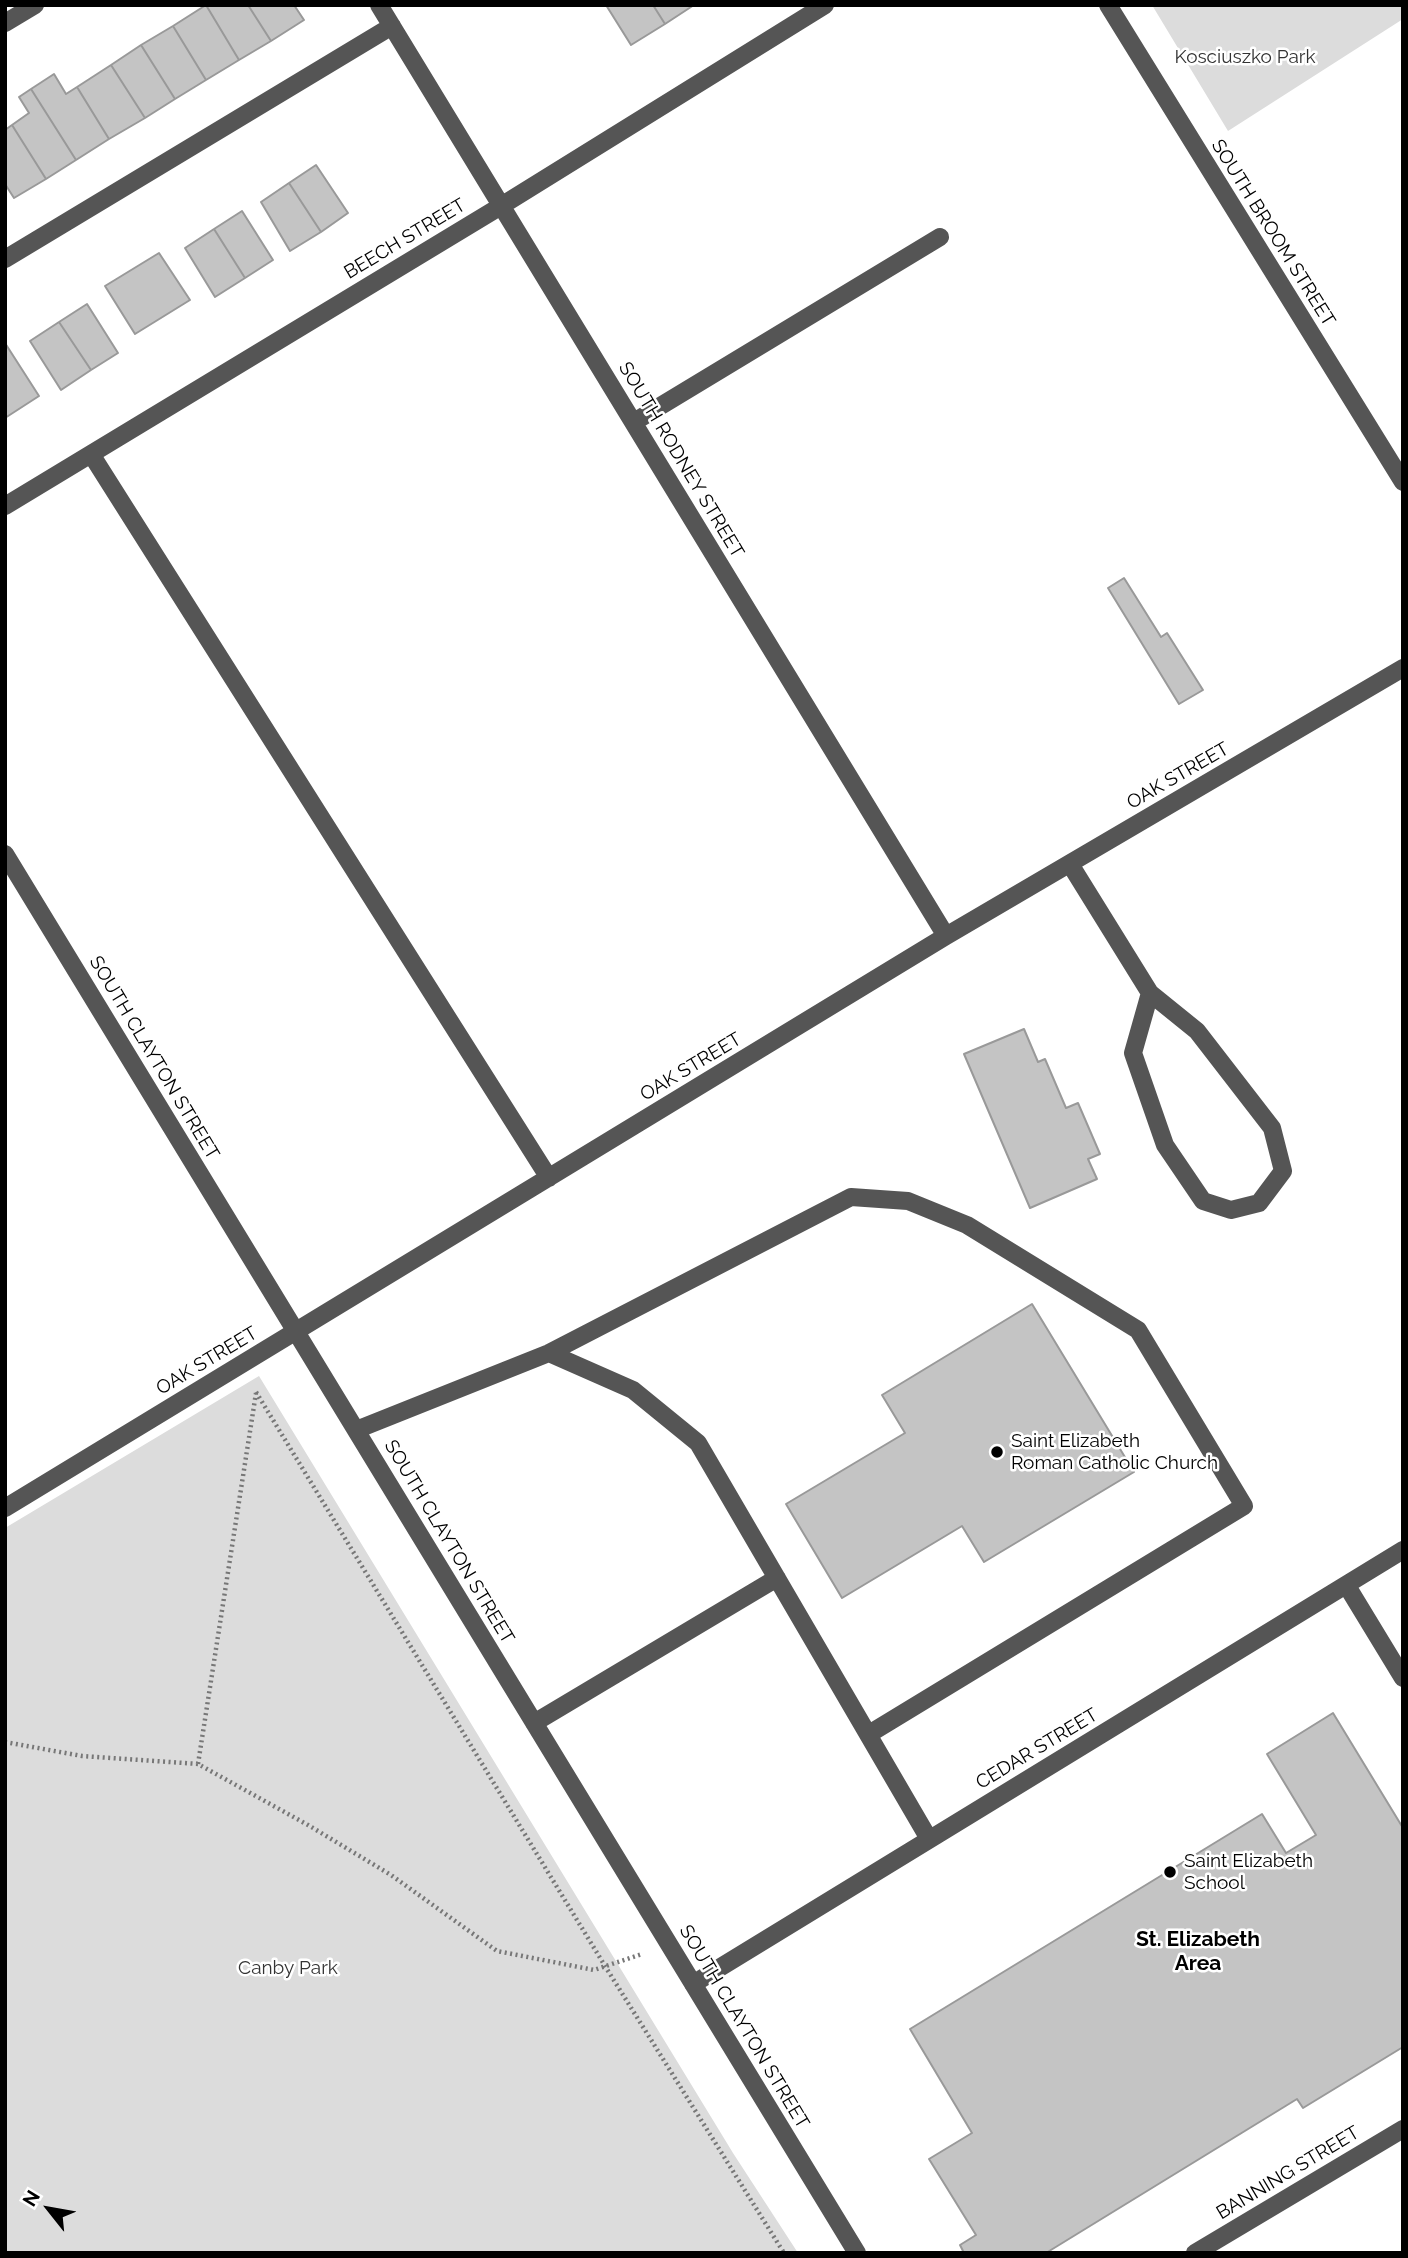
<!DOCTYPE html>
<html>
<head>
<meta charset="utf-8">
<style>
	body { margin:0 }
	#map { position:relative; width:1408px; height:2258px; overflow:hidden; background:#fff; font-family:Raleway,sans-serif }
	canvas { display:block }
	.frame { position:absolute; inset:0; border:7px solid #000; pointer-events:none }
	.north { position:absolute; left:14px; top:2174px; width:70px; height:70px; -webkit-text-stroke:5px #fff; paint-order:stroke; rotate:301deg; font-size:19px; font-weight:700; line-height:28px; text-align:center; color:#000 }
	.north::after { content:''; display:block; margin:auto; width:24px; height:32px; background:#000; clip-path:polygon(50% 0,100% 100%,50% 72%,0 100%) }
</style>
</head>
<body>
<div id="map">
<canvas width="1408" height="2258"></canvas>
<div class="frame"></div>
<div class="north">N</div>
</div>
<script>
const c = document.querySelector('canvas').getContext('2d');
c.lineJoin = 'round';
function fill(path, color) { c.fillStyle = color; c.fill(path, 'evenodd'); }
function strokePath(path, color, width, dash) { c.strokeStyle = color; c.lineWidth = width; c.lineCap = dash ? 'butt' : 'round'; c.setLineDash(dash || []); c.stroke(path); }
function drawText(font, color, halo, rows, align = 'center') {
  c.font = font + ' Raleway,sans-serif'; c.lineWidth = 5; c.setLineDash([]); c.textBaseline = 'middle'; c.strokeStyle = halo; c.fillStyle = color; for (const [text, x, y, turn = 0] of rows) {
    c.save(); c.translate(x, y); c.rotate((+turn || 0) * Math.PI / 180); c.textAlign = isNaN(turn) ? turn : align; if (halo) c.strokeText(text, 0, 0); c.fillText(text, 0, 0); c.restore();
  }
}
const green = new Path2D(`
	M1152,5H1403V19L1228,131Z
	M259,1376L733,2153L798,2253H5V1528Z`);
const building = new Path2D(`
	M206,5L239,60L206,80L173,26Z
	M206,5H248L271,41L239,60Z
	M248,5H294L304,20L271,41Z
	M606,5H653L665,24L631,45Z
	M653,5H694L665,24Z
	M173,26L206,80L175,99L141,45Z
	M141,45L175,99L145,118L111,65Z
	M111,65L145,118L109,139L77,87Z
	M54,74L66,94L77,87L109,139L76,160L31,89Z
	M31,89L76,160L46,179L12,125L29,113L19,97Z
	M12,125L46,179L14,198L5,184V130Z
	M316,165L348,213L321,232L289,183Z
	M289,183L321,232L290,251L261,202Z
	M242,211L273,260L245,278L214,229Z
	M214,229L245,278L215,297L185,248Z
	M159,253L190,300L135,334L105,286Z
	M87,304L118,353L91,370L59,322Z
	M59,322L91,370L61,390L30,341Z
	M5,343L39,396L5,418Z
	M1124,578L1161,637L1167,633L1203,690L1179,704L1108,588Z
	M1024,1029L1038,1062L1045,1059L1066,1108L1078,1103L1100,1154L1088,1159L1097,1179L1030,1208L964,1054Z
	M1032,1304L1134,1472L984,1562L962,1526L842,1598L786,1504L905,1433L882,1395Z
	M1333,1713L1403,1828V2047L1303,2108L1297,2099L1046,2253H964L960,2245L976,2235L929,2159L972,2133L910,2029L1262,1814L1286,1853L1316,1835L1267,1754Z`);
const path = new Path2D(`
	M256,1392L605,1966L784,2253
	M5,1742L82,1756L198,1764L308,1825L391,1875L497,1951L594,1970L642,1954
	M198,1764L256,1393`);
const minor = new Path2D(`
	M379,5L946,936
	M1108,5L1403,482
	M5,23L35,5
	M5,259L392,26
	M634,422L940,237
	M91,454L549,1178
	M5,506L501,206L825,5
	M5,854L857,2253
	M1070,864L1150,993L1133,1053L1165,1145L1203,1201L1231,1210L1259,1203L1283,1171L1272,1128L1197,1031L1150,993
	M549,1353L633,1390L698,1443L929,1839
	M356,1430L549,1353L851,1197L908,1201L967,1225L1138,1330L1244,1506L869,1734
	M5,1508L946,936L1403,668
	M1347,1586L1403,1678
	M534,1723L777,1578
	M693,1984L1403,1550
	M1195,2253L1403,2129`);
const markers = [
	[997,1452,7,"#000"],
	[1170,1872,7,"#000"]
];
const parkNames = [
	["Kosciuszko Park",1245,57],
	["Canby Park",288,1968]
];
const streetNames = [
	["SOUTH BROOM STREET",1273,233,58],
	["BEECH STREET",405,239,-31],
	["SOUTH RODNEY STREET",681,460,59],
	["OAK STREET",1178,776,-30],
	["SOUTH CLAYTON STREET",154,1058,59],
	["OAK STREET",691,1067,-31],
	["OAK STREET",207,1361,-31],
	["SOUTH CLAYTON STREET",449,1542,59],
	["CEDAR STREET",1037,1749,-31],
	["SOUTH CLAYTON STREET",744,2027,59],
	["BANNING STREET",1288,2173,-31]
];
const poiNames = [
	["Saint Elizabeth",1011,1441],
	["Roman Catholic Church",1011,1463],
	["Saint Elizabeth",1184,1861],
	["School",1184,1883]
];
const neighbourhoodNames = [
	["St. Elizabeth",1198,1940],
	["Area",1198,1964]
];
fill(green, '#dcdcdc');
fill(building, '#c4c4c4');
strokePath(building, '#999', 2);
strokePath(path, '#777', 4.5, [2, 3.5]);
strokePath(minor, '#555', 18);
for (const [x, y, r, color] of markers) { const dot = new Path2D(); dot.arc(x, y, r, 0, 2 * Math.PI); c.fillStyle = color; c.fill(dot); strokePath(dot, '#fff', 2.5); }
drawText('19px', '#333', '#fff', parkNames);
drawText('19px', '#000', '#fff', streetNames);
drawText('19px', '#000', '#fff', poiNames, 'left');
drawText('bold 21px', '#000', '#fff', neighbourhoodNames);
</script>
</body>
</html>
